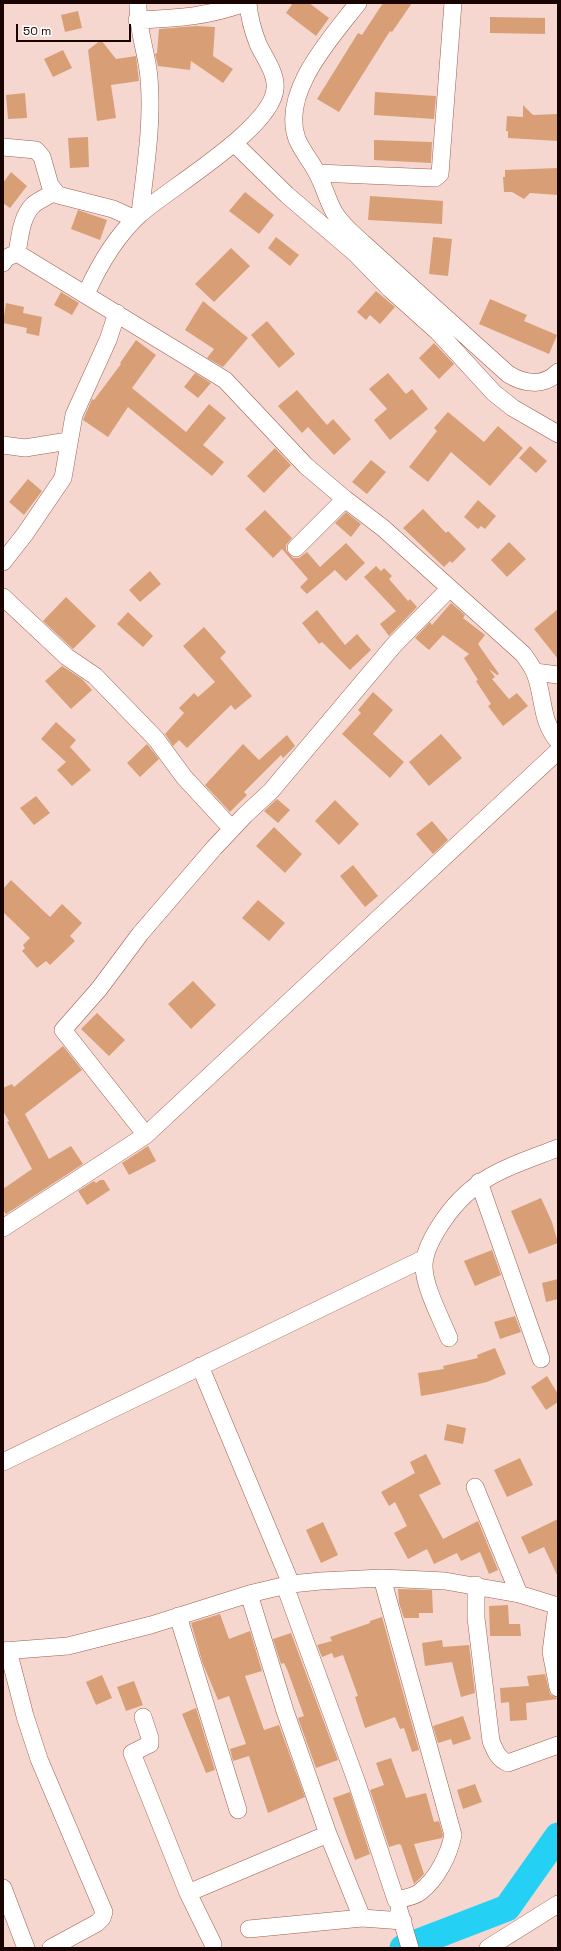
<!DOCTYPE html>
<html>
<head>
<meta charset="utf-8">
<style>
	body { margin:0 }
	#map { position:relative; width:561px; height:1951px; overflow:hidden; background:#f5d7cf; font-family:"Space Grotesk",sans-serif }
	canvas { display:block }
	.frame { position:absolute; inset:0; border:4px solid #1a0401; pointer-events:none }
	.scale { position:absolute; left:16px; top:24px; width:115px; height:18px; box-sizing:border-box; border:2px solid #1a0401; border-top:0; padding-left:5px; font-size:12px; line-height:14px; white-space:nowrap; color:#1a0401; -webkit-text-stroke:3px #fff; paint-order:stroke }
</style>
</head>
<body>
<div id="map">
<canvas width="561" height="1951"></canvas>
<div class="frame"></div>
<div class="scale">50 m</div>
</div>
<script>
const c = document.querySelector('canvas').getContext('2d');
c.lineJoin = 'round';
function strokePath(path, color, width, dash) { c.strokeStyle = color; c.lineWidth = width; c.lineCap = dash ? 'butt' : 'round'; c.setLineDash(dash || []); c.stroke(path); }
function fill(path, color) { c.fillStyle = color; c.fill(path, 'evenodd'); }
const river = new Path2D(`
	M403,1948L507,1908L558,1836`);
const building = new Path2D(`
	M293,3H309L329,18L316,36L286,13Z
	M383,3H412L392,32L390,31L339,112L317,99L358,33L362,35Z
	M78,11L82,28L65,32L61,15Z
	M490,17L545,18V34L490,33Z
	M196,26L215,27L213,56L233,69L223,83L191,61L190,70L158,66L155,54L157,53L159,29Z
	M101,40L116,59L136,56L139,81L111,85L116,118L97,121L88,50Z
	M63,50L72,68L53,77L44,59Z
	M375,92L436,96L434,119L374,115Z
	M25,93L27,118L8,119L6,95Z
	M523,105L533,115L558,114V141L508,138V131H506L507,116L523,117Z
	M88,137L89,167L70,168L68,138Z
	M374,140L432,142L431,163L374,160Z
	M558,168V195L530,193L524,199L512,192H504L503,177H505V170Z
	M11,172L27,186L10,208L3,203V183Z
	M245,192L274,215L259,234L229,211Z
	M370,196L443,201L442,224L368,220Z
	M78,210L107,220L100,240L71,229Z
	M276,237L299,255L290,266L268,248Z
	M433,237L452,239L448,276L429,274Z
	M231,248L250,266L214,302L195,284Z
	M376,291L395,307L380,324L370,315L366,320L357,312Z
	M61,292L79,303L72,315L54,305Z
	M490,299L527,315L524,321L557,335L549,354L479,324Z
	M203,301L248,338L223,367L207,358L214,349L185,330Z
	M6,303L24,307L23,313L42,317L39,336L26,333L27,328L3,323Z
	M267,321L295,354L279,368L251,335Z
	M136,340L156,355L132,388L186,432L209,404L226,418L203,445L224,462L212,476L128,407L108,437L83,420L92,399L94,400L121,364L120,363Z
	M434,343L454,364L439,379L419,358Z
	M195,373L211,383L198,398L184,387Z
	M388,373L406,394L412,389L428,409L390,440L374,420L387,409L369,389Z
	M297,390L327,425L333,419L351,439L334,455L308,427L302,433L278,406Z
	M448,412L484,442L498,426L523,448L490,486L451,452L428,482L409,467L437,431L434,428Z
	M530,446L547,461L536,473L519,458Z
	M275,448L291,465L264,493L247,476Z
	M371,460L386,472L367,494L352,482Z
	M28,479L42,491L24,515L9,502Z
	M478,500L496,516L485,529L481,526L478,529L464,517Z
	M423,509L446,533L448,531L466,549L452,563L450,561L444,567L403,528Z
	M265,510L292,538L286,545V550L293,558H299L307,552L320,567L346,543L365,563L346,581L335,570L307,594L300,587L308,579L282,549L273,558L245,529Z
	M346,512L361,524L351,537L335,523Z
	M509,542L526,559L507,577L491,560Z
	M376,566L381,571L384,568L392,576L389,579L408,601L410,599L417,607L389,636L380,624L396,611L364,577Z
	M150,571L161,584L140,602L129,590Z
	M66,597L96,626L73,649L43,621Z
	M451,603L465,615L463,618L485,635L478,644L499,674L497,675L489,669L495,677L492,679L509,699L517,693L528,706L503,726L488,706L491,704L476,681L478,680L464,658L469,654L443,635L429,650L415,638L430,622L432,625Z
	M558,609V659L534,629Z
	M317,610L345,645L357,634L371,650L350,670L322,642L319,644L302,623Z
	M128,612L153,636L143,647L117,624Z
	M204,627L226,652L220,658L252,696L235,710L231,705L187,748L179,740L173,746L165,734L184,713L179,708L194,693L198,697L215,682L183,646Z
	M62,666L82,679L92,690L71,709L45,681Z
	M373,692L393,710L373,734L404,762L390,778L342,734L361,713L358,710Z
	M56,722L76,740L70,747L91,770L72,786L57,770L66,762L41,739Z
	M441,734L462,758L429,786L409,762Z
	M287,735L295,746L283,758L281,755L244,792L247,795L230,812L205,785L243,744L259,760Z
	M147,744L159,759L140,777L127,763Z
	M36,796L50,813L34,825L20,808Z
	M277,799L290,810L278,823L264,811Z
	M335,800L359,824L339,845L315,821Z
	M432,821L448,840L433,854L416,834Z
	M274,827L302,854L285,873L256,846Z
	M353,865L378,896L365,907L340,876Z
	M11,880L50,917L62,904L82,923L70,936L75,941L50,965L46,961L37,968L22,951L25,948L23,945L30,938L3,912V889Z
	M258,900L285,923L269,941L242,918Z
	M193,981L216,1005L191,1029L168,1004Z
	M97,1013L125,1040L109,1056L81,1029Z
	M63,1046L82,1070L25,1114L49,1159L71,1146L83,1164L6,1214L3,1210V1189L32,1169L7,1122L9,1121L3,1111V1088L12,1084L14,1087Z
	M148,1146L156,1161L129,1175L122,1163Z
	M100,1180H104L110,1190L87,1205L78,1191L94,1181L96,1183Z
	M541,1198L552,1222L558,1243L529,1254L511,1211Z
	M492,1250L501,1275L475,1286L464,1261Z
	M558,1279V1299L546,1302L542,1283Z
	M515,1316L521,1332L500,1339L494,1322Z
	M495,1348L506,1374L487,1382L443,1392L421,1396L418,1373L444,1369L443,1366L478,1358L477,1355Z
	M547,1376L558,1394V1402L546,1410L531,1387Z
	M447,1424L466,1428L463,1444L444,1440Z
	M426,1454L441,1484L419,1495L443,1539L478,1521L498,1570L489,1574L480,1552L461,1561L457,1553L434,1564L427,1549L408,1559L394,1533L407,1526L395,1502L389,1506L381,1492L415,1473L410,1462Z
	M520,1458L533,1485L507,1497L494,1470Z
	M558,1519V1577L544,1547L529,1554L521,1537Z
	M323,1522L338,1555L321,1563L306,1530Z
	M398,1589L432,1590L433,1613H419V1618H404L399,1603Z
	M508,1605L509,1624H520L521,1636H490L489,1606Z
	M220,1614L229,1639L250,1631L262,1671L245,1676L264,1730L279,1725L305,1797L268,1813L249,1756L233,1761L230,1749L246,1744L229,1696L218,1700L203,1664L191,1623Z
	M382,1617L419,1750L412,1752L404,1728L400,1729L395,1717L365,1728L355,1697L358,1696L343,1655L334,1658L332,1653L322,1657L317,1645L332,1641L330,1637L370,1623V1621Z
	M291,1633L338,1760L316,1768L298,1718L304,1716L287,1669L284,1663L281,1664L273,1639Z
	M442,1640L443,1647L469,1645L475,1693L461,1697L452,1662L425,1666L422,1643Z
	M545,1674L550,1694L558,1699L526,1703L527,1720L510,1721L509,1702L501,1703L500,1688L529,1686L527,1676Z
	M102,1675L112,1698L96,1705L86,1682Z
	M134,1681L143,1705L126,1711L117,1687Z
	M196,1708L215,1770L206,1773L182,1714Z
	M463,1716L471,1739L453,1745L451,1739L438,1743L433,1726Z
	M391,1758L406,1798L426,1793L434,1822L439,1821L443,1835L442,1838L414,1844L424,1874L414,1884L401,1845L399,1844L389,1847L370,1790L384,1785L376,1763Z
	M475,1784L482,1802L463,1809L457,1790Z
	M350,1792L370,1854L355,1860L333,1798Z`);
const minor = new Path2D(`
	M138,3C137,30 147,52 149,78C153,123 145,170 140,214
	M358,3C332,37 280,92 297,139C302,151 311,161 317,173C324,186 327,199 334,212C341,224 352,233 363,243L508,374C524,384 544,387 558,372
	M137,20C178,18 206,17 245,3
	M235,144L287,195L356,254L390,289L438,332L494,393L513,408L558,434
	M3,147L36,150L42,157L50,185L58,195L113,209L135,219
	M317,173L435,178L440,174L453,3
	M17,253C20,237 21,217 33,205C39,200 48,196 55,192
	M3,263L6,258L17,253L225,380L306,466L345,499L383,528L523,654C528,661 533,667 536,676C544,698 541,722 558,741
	M86,294C99,265 116,236 140,214C171,187 272,128 275,89C277,74 264,57 258,44C253,31 249,17 248,3
	M3,445L25,448L68,441
	M296,548L345,499
	M3,562L25,534L63,478L74,415L108,340L117,313
	M3,597L67,657L95,676L156,739L184,777L232,829
	M535,672L558,675
	M146,1135L63,1030L99,989L140,934L214,848L245,815L271,791L394,645L449,589
	M479,1182L541,1359
	M3,1228L146,1135L558,751
	M449,1338C441,1318 424,1287 424,1266C424,1252 432,1238 439,1227C470,1177 506,1168 558,1148
	M200,1366L291,1584
	M3,1462L425,1258
	M475,1487L519,1594
	M476,1585V1618L491,1741C495,1751 498,1759 508,1763L558,1745
	M285,1586L357,1783L396,1900C404,1898 414,1897 420,1892C437,1879 449,1855 453,1835L382,1578
	M249,1594L285,1711L328,1834L362,1918
	M557,1606L551,1652L558,1688
	M178,1616L238,1810
	M8,1650L25,1716L39,1759L104,1912L102,1918L97,1923L51,1948
	M3,1651L68,1646L151,1625L249,1594L291,1584L321,1581L382,1578L445,1581L519,1594L558,1606
	M143,1717L150,1738V1744L132,1753L188,1893
	M3,1888L26,1948
	M399,1910L410,1948
	M249,1929L362,1918L403,1921
	M213,1944L188,1893L328,1834
	M488,1948L558,1904`);
strokePath(river, '#24d1f5', 27);
fill(building, '#d89f76');
strokePath(minor, '#9f604d', 18);
strokePath(minor, '#fff', 17);
</script>
</body>
</html>
